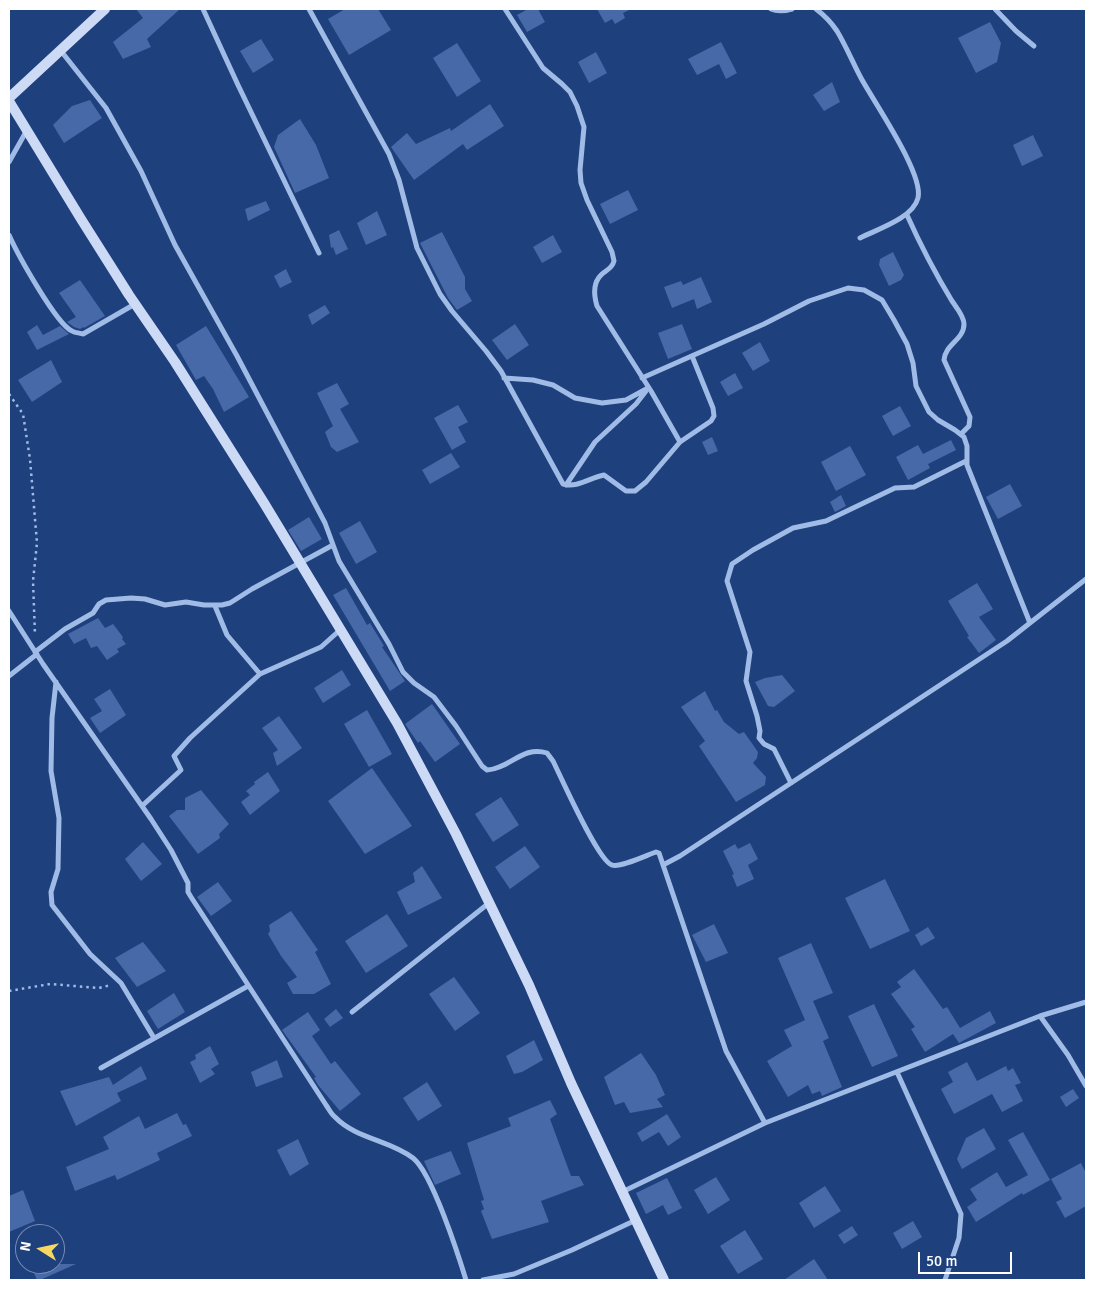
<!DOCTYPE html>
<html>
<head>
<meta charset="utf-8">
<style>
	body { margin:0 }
	#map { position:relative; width:1095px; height:1289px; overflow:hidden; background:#1e407d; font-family:Signika,sans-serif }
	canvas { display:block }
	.frame { position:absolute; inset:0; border:10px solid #fff; pointer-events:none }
	.north { position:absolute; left:15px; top:1224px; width:50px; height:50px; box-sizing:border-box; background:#1e407d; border:1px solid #788cb1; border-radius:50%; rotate:280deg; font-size:14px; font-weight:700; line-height:20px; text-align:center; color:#fff }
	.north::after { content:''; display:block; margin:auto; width:18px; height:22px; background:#f6d861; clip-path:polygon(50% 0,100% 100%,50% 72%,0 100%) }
	.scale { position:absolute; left:918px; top:1252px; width:94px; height:22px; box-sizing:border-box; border:2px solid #fff; border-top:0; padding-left:6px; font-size:15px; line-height:18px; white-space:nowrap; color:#fff; -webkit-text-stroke:4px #1e407d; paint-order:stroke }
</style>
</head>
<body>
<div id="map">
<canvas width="1095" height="1289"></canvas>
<div class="frame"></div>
<div class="north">N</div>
<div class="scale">50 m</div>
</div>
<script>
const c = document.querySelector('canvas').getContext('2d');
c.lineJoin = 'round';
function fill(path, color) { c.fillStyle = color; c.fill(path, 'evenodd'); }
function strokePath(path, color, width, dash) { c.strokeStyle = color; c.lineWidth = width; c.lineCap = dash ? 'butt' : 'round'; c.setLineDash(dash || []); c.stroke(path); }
const building = new Path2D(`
	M136,9H180L147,39L151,47L123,59L113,42L143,18Z
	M345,9H378L391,30L349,55L328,19Z
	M528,9H538L545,22L527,32L517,15Z
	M597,9H631L623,13L625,18L615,24L612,19L605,23Z
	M990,22L1001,43L997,62L976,73L958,38Z
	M261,39L274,60L253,73L240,51Z
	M721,42L737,73L726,79L719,64L697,75L688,59Z
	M457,43L481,81L457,97L433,58Z
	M596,52L607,73L589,83L578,62Z
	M832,82L840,102L824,111L813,95Z
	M90,100L102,118L64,143L53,125L72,106Z
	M490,104L504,126L467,150L463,144L414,180L391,147L407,133L416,144L450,128L451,131Z
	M300,119L316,145L329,178L295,193L274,147L278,135Z
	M1033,135L1043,156L1022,166L1013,145Z
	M628,190L638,210L610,224L600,204Z
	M266,201L270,210L248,221L245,209Z
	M377,211L387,235L366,245L357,223Z
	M339,230L348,249L336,255L333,247L331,248L329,235Z
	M442,232L465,277V289L472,301L457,310L448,298L420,243Z
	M553,235L562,252L542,263L533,247Z
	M893,252L904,275L901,280L889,286L879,265L880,259Z
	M286,269L292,282L280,288L274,276Z
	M701,277L712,302L697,309L694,299L672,308L664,287L681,281L683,285Z
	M80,280L105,316L84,328V327L80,329L74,327L67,322L76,317L59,293Z
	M325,305L330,313L312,325L308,315Z
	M515,324L529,345L507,360L492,340Z
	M682,324L692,349L668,359L658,333Z
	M37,325L43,335L60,326L69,334L37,350L27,332Z
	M206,326L249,397L224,412L213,389L204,376L196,380L176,345Z
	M760,342L770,361L753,371L742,353Z
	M51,360L62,382L32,402L18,380Z
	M735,373L743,388L728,396L720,382Z
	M337,383L349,404L340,409L359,442L337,452L331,447L325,432L333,426L317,393Z
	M458,405L468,422L458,427L466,442L452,450L434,418Z
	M900,406L911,426L893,436L882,416Z
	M712,437L718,451L708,455L702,442Z
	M951,440L956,450L928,464L930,468L908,480L896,457L918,445L923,454Z
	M850,446L866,475L836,491L821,462Z
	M451,453L460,467L430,484L422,470Z
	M1010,484L1022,506L998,519L986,497Z
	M841,495L846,506L835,512L830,502Z
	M309,517L322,539L301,551L288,530Z
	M360,521L377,552L356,564L339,533Z
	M977,583L993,609L979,617L996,640L979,653L967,637L969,636L948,601Z
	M346,588L367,625L370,623L384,646L382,647L405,681L390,691L333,595Z
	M98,618L105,628L113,624L123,637L122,639L126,644L117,649L119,652L107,660L97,646L91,648L86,638L74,644L68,634Z
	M342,670L351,685L323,703L314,688Z
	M782,675L795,691L774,707L768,706L755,682L765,678Z
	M110,689L126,715L100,733L90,718L102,711L94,699Z
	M705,691L715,711L717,710L724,722L739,734L744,732L758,752L757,758L753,763L766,777L765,785L736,802L699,746L705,741L681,707Z
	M432,704L460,744L435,762L420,741L418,743L405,724Z
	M367,710L392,754L369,767L344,724Z
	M279,716L302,748L277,766L273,753L278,750L262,728Z
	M372,768L412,826L365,854L328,801Z
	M268,772L280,791L250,815L241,802L250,795L246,791L255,784L254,782Z
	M201,790L229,824L219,834L220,838L198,854L169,816L177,810H185V798Z
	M501,797L519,825L493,842L475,814Z
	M143,842L162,864L141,881L125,859Z
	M750,843L758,859L748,865L754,879L737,887L732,875L734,874L723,851L735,844L738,849Z
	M525,846L540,867L510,889L495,867Z
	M422,866L442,898L408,915L397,892L415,882L413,873Z
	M885,879L910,931L870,949L845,898Z
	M218,882L232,901L211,916L197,897Z
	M291,911L318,950L315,952L331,984L314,994H293L287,983L297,977L281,956L268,934L270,931L269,925Z
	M387,914L408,946L366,973L345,941Z
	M714,924L728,953L706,962L692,935Z
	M928,927L935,938L921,946L915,935Z
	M143,942L166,971L137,987L115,958Z
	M811,943L833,993L813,1001L829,1038L823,1041L842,1087L822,1096L820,1091L812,1094L808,1085L788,1097L767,1061L792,1046L784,1030L805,1020L778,958Z
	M914,969L943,1009L947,1007L960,1028L990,1011L996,1023L959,1043L953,1034L925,1052L911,1029L915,1027L891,994L901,987L897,982Z
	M454,977L480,1013L455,1031L429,994Z
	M174,993L185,1012L158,1029L147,1011Z
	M874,1004L898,1056L872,1067L848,1016Z
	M336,1009L343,1018L330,1027L324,1019Z
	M308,1012L320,1030L312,1036L331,1064L335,1061L361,1094L340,1111L318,1085L314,1078L316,1077L282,1030Z
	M534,1040L543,1060L522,1072L514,1074L506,1056Z
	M210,1046L219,1064L211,1069L215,1074L200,1083L190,1062L196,1059L195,1055Z
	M641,1053L656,1075L665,1095L657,1099L663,1107L630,1113L624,1102L615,1105L604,1077Z
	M277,1060L283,1077L256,1087L251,1072Z
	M967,1062L977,1081L1006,1066L1008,1071L1013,1068L1021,1083L1015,1085L1023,1101L1002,1112L992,1094L954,1114L941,1089L953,1082L948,1072Z
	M141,1066L147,1079L117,1093L121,1101L76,1126L60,1091L109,1077L113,1085Z
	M427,1082L442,1106L418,1121L403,1098Z
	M1073,1089L1079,1098L1066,1107L1060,1097Z
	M550,1100L557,1114L550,1119L571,1176H579L584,1185L541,1201L549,1222L492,1239L481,1211L484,1209L481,1201L484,1200L467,1143L511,1126L508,1118Z
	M177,1113L183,1125L186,1124L192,1136L157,1153L160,1160L117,1180L115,1175L75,1191L66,1167L109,1149L103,1137L139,1116L145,1129Z
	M667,1114L681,1137L668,1146L659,1132L642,1142L637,1133Z
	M984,1128L996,1149L962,1169L957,1159L966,1138Z
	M1023,1132L1050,1180L1023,1195L1022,1193L976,1222L967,1207L977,1200L970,1189L997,1172L1006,1187L1028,1175L1008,1140Z
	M298,1139L309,1164L290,1176L277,1150Z
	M451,1151L461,1174L435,1185L424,1161Z
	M1081,1163L1086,1173V1206L1065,1218L1056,1202L1062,1199L1051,1179Z
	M716,1177L730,1200L708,1214L694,1190Z
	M667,1178L682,1208L668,1215L663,1205L646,1214L636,1193Z
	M825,1186L841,1211L814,1228L799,1203Z
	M23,1190L35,1221L9,1232V1196Z
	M913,1221L922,1237L902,1249L893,1233Z
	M852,1226L858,1235L844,1244L838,1235Z
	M745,1230L763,1259L738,1274L720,1246Z
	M814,1259L828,1280H784Z
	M30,1264H76L40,1280H37Z`);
const path = new Path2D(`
	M9,394L23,414L30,459L37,543L33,581L35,635
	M9,991L50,984L99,988L111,985`);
const street = new Path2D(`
	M203,9L238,85L319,253
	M309,9L389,154L399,180L417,248L440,294L452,311L486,351L501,371L563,484C578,488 589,478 604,475L626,491H635L646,482L680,442L711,421L714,416L713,408L692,356
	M505,9L543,68L562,84L570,92L577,106L584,127L580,170L581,183L587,200L612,252L614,261C612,269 606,270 601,275C593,283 594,296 597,306L651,391L680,442
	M771,9C778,12 785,11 792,9
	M816,9C824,15 831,22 837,31C846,46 853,63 861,78C874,102 924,174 918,198C913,218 878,229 860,238
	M995,9L1016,31L1034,46
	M61,51L106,108L141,171L175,245L237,356L325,523L339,561L389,644L403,672L414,683L434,697L456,726L482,766L487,770C509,769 523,745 547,753L553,761C561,777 598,861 612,865C620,868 647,855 656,852L659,853L726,1051L765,1123
	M9,162L27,130
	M907,215C920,244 935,273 952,301C956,307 964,316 964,324C964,340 945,344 944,360L970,417L969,426L961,434
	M9,235C17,253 56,324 72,331C75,333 80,333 83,334L135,304
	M504,378L533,380L553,385L575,398L602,403L626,400L648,388
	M642,378L764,324L809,301L848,288L864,290L882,300L894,320L907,344L913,363L916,386L929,412L938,420L955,430L964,437L967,446V465L1030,623
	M566,485L595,442L636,404L646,391
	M215,606L227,635L260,674
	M9,611L43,664L151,819L171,850L188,883V892L191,897L326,1105C329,1109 331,1114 335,1117C356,1139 390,1140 413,1158C432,1173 458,1254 466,1280
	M35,652L65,629L93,613L99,604L106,600L131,598L145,599L165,605L186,602L204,605H222L230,603L252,589L333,545
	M9,676L37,654
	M56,682L52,718L51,771L59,818L58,869L51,892L52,905L90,954L121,983L154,1038
	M791,783L774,749L764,744L759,738L760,731L757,716L746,681L750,652L727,581L732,564L753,550L793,528L826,521L895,488L914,487L966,461
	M142,806L181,770L174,756L190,738L260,674L321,647L340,630
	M663,865L680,856L1007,641L1086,579
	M352,1012L489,903
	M1040,1016L1068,1055L1086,1086
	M101,1068L248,986
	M897,1072L961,1214L959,1238L945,1280
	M622,1192L765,1123L1040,1016L1086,1002
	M483,1280L514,1274L572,1250L636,1220`);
const secondary = new Path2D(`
	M9,98L105,9
	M9,101L81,219L129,295L175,362L264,503L397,723L456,834L529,985L571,1083L664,1280`);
fill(building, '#4769a7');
strokePath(path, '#a1bbe7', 2.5, [2.5, 4]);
strokePath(street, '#a1bbe7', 5);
strokePath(secondary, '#ccdaf6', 10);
</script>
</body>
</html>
